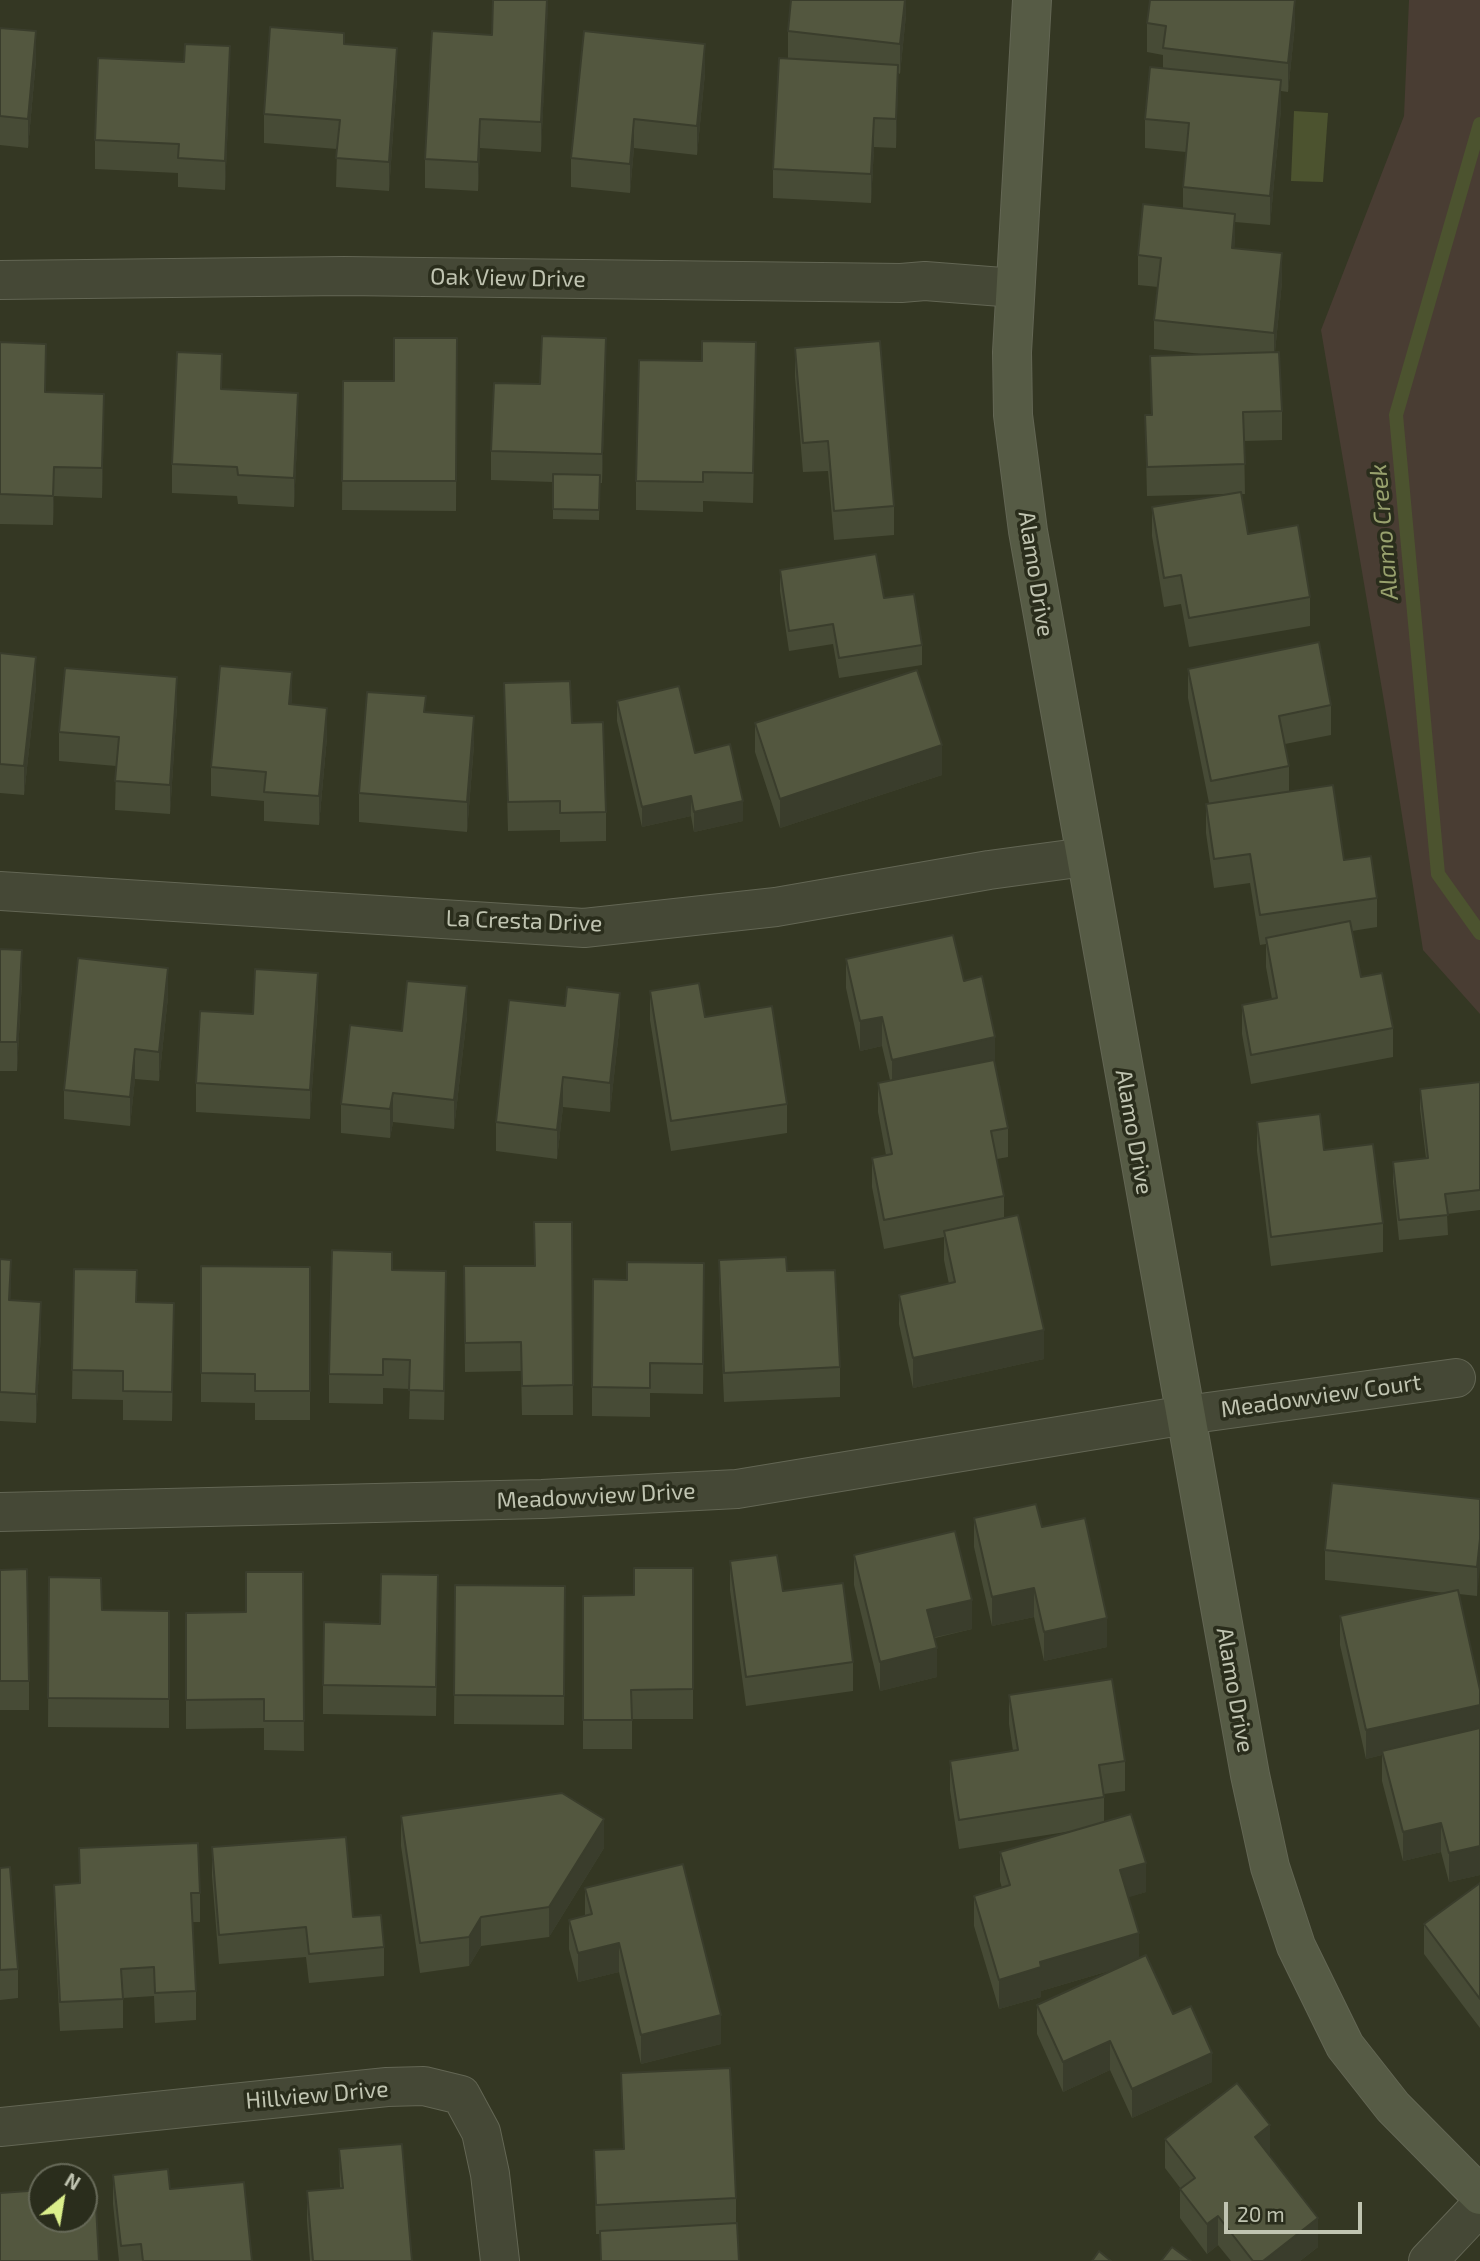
<!DOCTYPE html>
<html>
<head>
<meta charset="utf-8">
<style>
	body { margin:0 }
	#map { position:relative; width:1480px; height:2261px; overflow:hidden; background:#343723; font-family:"Exo 2",sans-serif }
	canvas { display:block }
	.north { position:absolute; left:28px; top:2163px; width:70px; height:70px; box-sizing:border-box; background:#2a2d1c; border:2px solid #666958; border-radius:50%; rotate:30deg; font-size:19px; font-weight:700; line-height:28px; text-align:center; color:#c0c4b1 }
	.north::after { content:''; display:block; margin:auto; width:24px; height:32px; background:#dbef8b; clip-path:polygon(50% 0,100% 100%,50% 72%,0 100%) }
	.scale { position:absolute; left:1224px; top:2202px; width:138px; height:32px; box-sizing:border-box; border:4px solid #c0c4b1; border-top:0; padding-left:9px; font-size:21px; line-height:24px; white-space:nowrap; color:#c0c4b1; -webkit-text-stroke:5px #2a2d1c; paint-order:stroke }
</style>
</head>
<body>
<div id="map">
<canvas width="1480" height="2261"></canvas>
<div class="north">N</div>
<div class="scale">20 m</div>
</div>
<script>
const c = document.querySelector('canvas').getContext('2d');
c.lineJoin = 'round';
function fill(path, color) { c.fillStyle = color; c.fill(path, 'evenodd'); }
function strokePath(path, color, width, dash) { c.strokeStyle = color; c.lineWidth = width; c.lineCap = dash ? 'butt' : 'round'; c.setLineDash(dash || []); c.stroke(path); }
function drawText(font, color, halo, rows, align = 'center') {
  c.font = font + ' "Exo 2",sans-serif'; c.lineWidth = 7; c.setLineDash([]); c.textBaseline = 'middle'; c.strokeStyle = halo; c.fillStyle = color; for (const [text, x, y, turn = 0] of rows) {
    c.save(); c.translate(x, y); c.rotate((+turn || 0) * Math.PI / 180); c.textAlign = isNaN(turn) ? turn : align; if (halo) c.strokeText(text, 0, 0); c.fillText(text, 0, 0); c.restore();
  }
}
const green = new Path2D(`
	M1409,0H1480V1014L1423,950L1386,713L1321,330L1404,116Z`);
const water = new Path2D(`
	M1294,111L1328,113L1323,182L1291,181Z`);
const stream = new Path2D(`
	M1480,124L1396,415L1438,874L1480,933`);
const street = new Path2D(`
	M0,280L344,276L901,283L925,281L1015,288
	M0,891L584,928L776,907L989,870L1085,857
	M0,1512L542,1499L737,1489L1186,1415L1456,1378
	M0,2127L387,2087L424,2086L461,2095L481,2132L490,2174L500,2261
	M1428,2261L1480,2206`);
const secondary = new Path2D(`
	M1032,0L1012,352L1013,415L1028,531L1250,1775L1270,1867L1296,1946L1345,2046L1393,2107L1480,2195`);
const wall = new Path2D(`
	M548,0L541,152L480,148L478,191L425,188V159L492,35Z
	M790,0H906V15L900,74L898,73L896,148L874,147L871,203L773,198V169L788,58V31L791,0Z
	M1147,23L1295,25L1288,92L1281,91V109L1270,225L1235,222L1234,248L1282,282L1275,352L1282,411V440L1244,441L1245,494H1241L1248,534L1310,597V626L1189,647L1181,604L1164,607L1152,536V507L1230,494L1147,496L1145,415H1151L1150,356L1202,354L1154,349V320L1158,287L1138,285V255L1183,208V187L1186,152L1145,148V119L1163,68V55L1147,52Z
	M0,28L36,60L28,148L0,145Z
	M344,44L397,78L389,191L336,187L337,149L264,143V114Z
	M184,62L230,76L225,190L178,187V173L95,169V140Z
	M705,73L697,155L634,148L630,193L571,187V158Z
	M457,338L456,511L342,510L343,381H394Z
	M0,342L46,392L104,423L102,498L54,496L53,525L0,524Z
	M795,348L894,506V535L834,540L828,471L803,472L795,377Z
	M606,367L602,483H600L599,520L553,519V482L491,480V451L540,384Z
	M756,371L753,503L703,501V512L636,510V481Z
	M222,389L298,422L294,507L238,504L237,496L172,493V464Z
	M780,570L884,598L922,645V665L839,678L833,644L789,651L780,591Z
	M0,653L36,686L24,795L0,793Z
	M1188,669L1331,705V735L1285,744L1289,766V791L1344,860L1377,898V927L1352,931L1361,977L1393,1028V1057L1251,1084L1242,1034V1005L1272,999L1266,967V944L1260,945L1250,883L1214,888L1206,833V804L1209,803L1188,698Z
	M504,683L606,812V841L560,842V830L508,831Z
	M617,701L695,753L743,821L694,832L691,816L642,827L617,721Z
	M292,704L327,737L319,825L264,821V801L211,796V767Z
	M177,706L170,814L115,810L116,766L59,761V732Z
	M755,723L942,775L780,828L755,752Z
	M474,745L467,832L359,822V793Z
	M0,949L22,980L17,1071H0Z
	M846,959L964,981L995,1065L1008,1128V1157L997,1159L1004,1196V1218L1044,1359L913,1388L899,1324V1295L949,1284L944,1260V1237L884,1249L872,1187V1158L886,1155L878,1112V1083L890,1080L882,1046L860,1051L846,988Z
	M650,991L787,1104V1133L671,1151L650,1020Z
	M168,997L159,1081L135,1079L130,1126L64,1119V1090Z
	M318,1002L310,1119L196,1112V1083L253,1014Z
	M467,1016L454,1129L393,1122L390,1138L341,1133V1104L402,1031Z
	M620,1022L610,1112L563,1107L557,1159L496,1151V1122Z
	M1480,1082V1210L1447,1214L1448,1235L1399,1240L1393,1182V1162L1426,1158L1420,1109V1089Z
	M1257,1122L1324,1150L1383,1223V1252L1271,1266L1257,1151Z
	M572,1222L573,1415H522L521,1371L465,1372L464,1266H535Z
	M0,1259L11,1289L10,1300L41,1331L36,1423L0,1421Z
	M719,1260L787,1271L840,1367V1397L724,1402L719,1289Z
	M201,1266L310,1267V1420H255V1403L201,1402Z
	M74,1269L137,1302L174,1332L172,1421L123,1420V1400L72,1399Z
	M392,1270L446,1300L444,1420L409,1419L410,1389L383,1388V1404L329,1403V1374Z
	M704,1292L703,1394L650,1393V1417L592,1416V1387Z
	M1480,1499L1477,1596L1459,1594L1480,1690V1875L1449,1882L1441,1852L1403,1861L1382,1781V1755L1366,1759L1340,1645V1616L1445,1593L1325,1580V1550Z
	M974,1518L1042,1527L1107,1647L1044,1661L1034,1617L992,1626L974,1547Z
	M854,1555L972,1629L935,1638L937,1677L880,1691L854,1585Z
	M730,1561L783,1591L853,1662V1691L746,1706L730,1590Z
	M693,1568V1719H632V1749H583V1596L634,1595Z
	M0,1570L29,1681V1710H0Z
	M303,1572L304,1751L264,1750V1728L186,1729V1613L246,1612Z
	M438,1575L436,1716L323,1714V1685L380,1624Z
	M49,1577L102,1610L169,1611V1728L48,1727Z
	M455,1585L565,1586L564,1725L454,1724Z
	M1009,1695L1125,1761V1791L1104,1794V1821L1146,1892L1128,1897L1139,1958L1212,2082L1132,2118L1110,2070L1063,2092L1037,2034V2005L1119,1968L1041,1991V1997L999,2009L974,1926V1896L1002,1888L1000,1881V1852L1072,1831L959,1849L950,1790V1761L1013,1751L1009,1724Z
	M401,1816L604,1848L549,1937L481,1946L469,1966L420,1973L401,1846Z
	M212,1847L353,1917L384,1947V1976L309,1983L306,1957L219,1964L212,1876Z
	M79,1848L200,1893V1922H193L196,1991V2020L155,2023L154,1996L123,1998V2028L60,2031L54,1914V1885L79,1883Z
	M0,1868L18,1969V1998L0,2000Z
	M1480,1883V2028L1424,1954V1924Z
	M585,1888L721,2044L641,2064L619,1972L578,1982L569,1949V1920L585,1916Z
	M621,2073L736,2198V2223L739,2261H600V2234H596L594,2150L623,2149Z
	M1165,2139L1270,2154L1269,2155L1318,2247L1300,2261H1231L1218,2245L1207,2254L1180,2218V2189H1181L1165,2168Z
	M339,2149L412,2261H310L307,2221V2191L340,2189Z
	M113,2175L170,2189L252,2261H119L113,2204Z`);
const shadedWall = new Path2D(`
	M547,0H548V8L541,152V122Z
	M905,0H906V15L900,74V44Z
	M1295,0V25L1288,92V63Z
	M36,31V60L28,148V119Z
	M705,44V73L697,155V126Z
	M230,46V76L225,190V161Z
	M397,48V78L389,191V162Z
	M898,65V94L896,148V119Z
	M1281,80V109L1270,225V196Z
	M874,118V147L871,203V174Z
	M480,119V148L478,191V162Z
	M634,119V148L630,193V164Z
	M1235,214V243L1232,277V248Z
	M1282,253V282L1274,362V333Z
	M606,338V367L602,483V454Z
	M298,393V422L294,507V478Z
	M104,394V423L102,498V468Z
	M54,467V496L53,525V496Z
	M36,657V686L24,795V766Z
	M292,672V701L289,733V704Z
	M177,677V706L170,814V785Z
	M327,708V737L319,825V796Z
	M474,716V745L467,832V802Z
	M942,745V775L780,828V799Z
	M691,796V816L642,827V807Z
	M743,801V821L694,832V812Z
	M22,950V980L17,1071V1042Z
	M168,968V997L159,1081V1052Z
	M318,973V1002L310,1119V1090Z
	M467,986V1016L454,1129V1100Z
	M620,993V1022L610,1112V1083Z
	M882,1017V1046L860,1051V1021Z
	M995,1037V1067L892,1089V1060Z
	M135,1049V1079L130,1126V1097Z
	M563,1077V1107L557,1159V1130Z
	M393,1093V1122L390,1138V1109Z
	M11,1260V1289L9,1329V1300Z
	M41,1302V1331L36,1423V1394Z
	M174,1303V1332L172,1421V1392Z
	M1044,1330V1359L913,1388V1358Z
	M1480,1539V1568L1477,1596V1567Z
	M1034,1588V1617L992,1626V1597Z
	M972,1600V1629L927,1639V1610Z
	M1107,1618V1647L1044,1661V1632Z
	M937,1648V1677L880,1691V1662Z
	M1480,1705V1734L1382,1751V1755L1366,1759V1730Z
	M604,1819V1848L549,1937V1907Z
	M1441,1823V1852L1403,1861V1832Z
	M1480,1846V1875L1449,1882V1853Z
	M1146,1863V1892L1120,1900V1870Z
	M481,1917V1946L469,1966V1937Z
	M1139,1933V1962L1041,1991V1997L999,2009V1980L1040,1962Z
	M619,1943V1972L578,1982V1953Z
	M721,2015V2044L641,2064V2035Z
	M1110,2041V2070L1063,2092V2062Z
	M1212,2053V2082L1132,2118V2089Z
	M1270,2125V2154L1255,2166V2137Z
	M1218,2216V2245L1207,2254V2224Z
	M1318,2218V2247L1300,2261H1263Z`);
const building = new Path2D(`
	M493,0H547L541,122L480,119L478,162L425,159L432,31L492,35Z
	M791,0H905L900,44L788,31Z
	M1150,0H1295L1288,63L1163,48L1166,26L1147,23Z
	M270,27L344,33V44L397,48L389,162L336,158L340,120L264,114Z
	M0,28L36,31L28,119L0,116Z
	M584,31L705,44L697,126L634,119L630,164L571,158Z
	M185,44L230,46L225,161L178,158L179,144L95,140L98,58L184,62Z
	M779,58L898,65L896,119L874,118L871,174L773,169Z
	M1150,67L1281,80L1270,196L1183,187L1189,123L1145,119Z
	M1143,204L1235,214L1232,248L1282,253L1274,333L1154,320L1161,258L1138,255Z
	M542,336L606,338L602,454L491,451L494,383L540,384Z
	M394,338H457L456,481H342L343,381H394Z
	M702,341L756,342L753,473L703,472V482L636,481L639,360L702,361Z
	M880,341L894,506L834,511L828,441L803,443L795,348Z
	M0,342L46,344L45,392L104,394L102,468L54,467L53,496L0,494Z
	M177,352L222,354L221,389L298,393L294,478L238,475L237,467L172,464Z
	M1279,352L1282,411L1243,412L1245,464L1147,467L1145,415H1152L1150,356Z
	M553,474L600,475L599,510L553,509Z
	M1241,492L1248,534L1298,525L1310,597L1189,618L1181,575L1164,578L1152,507Z
	M876,554L884,598L914,594L922,645L839,658L833,624L789,631L780,570Z
	M1319,642L1331,705L1279,716L1289,766L1211,781L1188,669Z
	M0,653L36,657L24,766L0,764Z
	M220,666L292,672L289,704L327,708L319,796L264,792L266,772L211,767Z
	M65,668L177,677L170,785L115,781L119,737L59,732Z
	M917,670L942,745L780,799L755,723Z
	M570,681L572,723L603,722L606,812L560,813V801L508,802L504,683Z
	M679,686L695,753L730,744L743,801L694,812L691,796L642,807L617,701Z
	M367,692L426,696L424,712L474,716L467,802L359,793Z
	M1333,785L1344,860L1371,856L1377,898L1260,915L1250,854L1214,859L1206,804Z
	M1350,921L1361,977L1382,973L1393,1028L1251,1055L1242,1005L1277,998L1266,938Z
	M953,935L964,981L982,976L995,1037L892,1060L882,1017L860,1021L846,959Z
	M0,949L22,950L17,1042H0Z
	M78,958L168,968L159,1052L135,1049L130,1097L64,1090Z
	M255,969L318,973L310,1090L196,1083L200,1011L253,1014Z
	M407,981L467,986L454,1100L393,1093L390,1109L341,1104L350,1025L402,1031Z
	M699,983L705,1017L772,1006L787,1104L671,1121L650,991Z
	M567,987L620,993L610,1083L563,1077L557,1130L496,1122L509,1000L565,1006Z
	M994,1060L1008,1128L991,1131L1004,1196L884,1220L872,1158L892,1154L878,1083Z
	M1480,1082V1190L1445,1194L1448,1215L1399,1220L1393,1162L1428,1158L1420,1089Z
	M1320,1114L1324,1150L1373,1144L1383,1223L1271,1237L1257,1122Z
	M1018,1215L1044,1330L913,1358L899,1295L955,1282L944,1231Z
	M534,1222H572L573,1385L522,1386L521,1342L465,1343L464,1266H535Z
	M332,1250L392,1252V1270L446,1271L444,1391L409,1390L410,1360L383,1359V1375L329,1374Z
	M786,1257L787,1271L835,1270L840,1367L724,1373L719,1260Z
	M0,1259L11,1260L9,1300L41,1302L36,1394L0,1392Z
	M627,1262L704,1263L703,1364L650,1363V1388L592,1387L593,1279L627,1280Z
	M201,1266L310,1267V1391H255V1374L201,1373Z
	M74,1269L137,1270L136,1302L174,1303L172,1392L123,1391V1371L72,1370Z
	M1332,1483L1480,1499V1539L1477,1567L1325,1550Z
	M1036,1504L1042,1527L1085,1518L1107,1618L1044,1632L1034,1588L992,1597L974,1518Z
	M955,1531L972,1600L927,1610L937,1648L880,1662L854,1555Z
	M777,1555L783,1591L843,1583L853,1662L746,1677L730,1561Z
	M634,1568H693V1689L631,1690L632,1720H583V1596L634,1595Z
	M27,1569L29,1681H0V1570Z
	M246,1572H303L304,1721H264V1699L186,1700V1613L246,1612Z
	M381,1574L438,1575L436,1687L323,1685L324,1622L380,1624Z
	M49,1577L101,1578L102,1610L169,1611V1699L48,1698Z
	M455,1585L565,1586L564,1696L454,1695Z
	M1458,1590L1480,1690V1705L1366,1730L1340,1616Z
	M1112,1679L1125,1761L1099,1765L1104,1797L959,1820L950,1761L1018,1750L1009,1695Z
	M1480,1728V1846L1449,1853L1441,1823L1403,1832L1382,1751Z
	M562,1793L604,1819L549,1907L481,1917L469,1937L420,1943L401,1816Z
	M1131,1814L1146,1863L1120,1870L1139,1933L1040,1962L1041,1967L999,1980L974,1896L1010,1885L1000,1852Z
	M346,1837L353,1917L381,1915L384,1947L309,1954L306,1927L219,1935L212,1847Z
	M198,1843L200,1893H191L196,1991L155,1993L154,1967L121,1969L123,1999L60,2002L54,1885L80,1883L79,1848Z
	M683,1864L721,2015L641,2035L619,1943L578,1953L569,1920L592,1914L585,1888Z
	M10,1867L18,1969L0,1970V1868Z
	M1480,1883V1999L1424,1924Z
	M1146,1955L1173,2014L1191,2006L1212,2053L1132,2089L1110,2041L1063,2062L1037,2005Z
	M730,2068L736,2198L596,2205L594,2150L624,2149L621,2073Z
	M1237,2083L1270,2125L1255,2137L1318,2218L1263,2261H1253L1218,2216L1207,2224L1180,2189L1195,2178L1165,2139Z
	M402,2144L412,2261H313L307,2191L343,2188L339,2149Z
	M168,2169L170,2189L244,2182L252,2261H143L141,2244L121,2246L113,2175Z
	M84,2187H95L99,2261H0V2193L42,2190V2219H84Z
	M737,2223L739,2261H601L600,2231Z
	M1172,2247L1191,2261H1161Z
	M1099,2251L1111,2261H1092Z`);
const streetNames = [
	["Oak View Drive",508,278,1],
	["Alamo Drive",1036,574,81],
	["La Cresta Drive",524,921,2],
	["Alamo Drive",1134,1132,80],
	["Meadowview Court",1321,1396,-8],
	["Meadowview Drive",596,1496,-3],
	["Alamo Drive",1235,1690,80],
	["Hillview Drive",317,2095,-5]
];
const waterNames = [
	["Alamo Creek",1384,532,-95]
];
fill(green, '#493d33');
fill(water, '#4c532f');
strokePath(stream, '#4c532f', 14);
strokePath(street, '#636654', 40);
strokePath(secondary, '#636654', 40);
strokePath(street, '#454836', 38);
strokePath(secondary, '#565b45', 38);
fill(wall, '#474b36');
fill(shadedWall, '#3a3d2c');
fill(building, '#53573f');
strokePath(building, '#3a3d2c', 2);
drawText('23px', '#c0c4b1', '#2a2d1c', streetNames);
drawText('italic 24px', '#98a16d', '#2a2d1c', waterNames);
</script>
</body>
</html>
